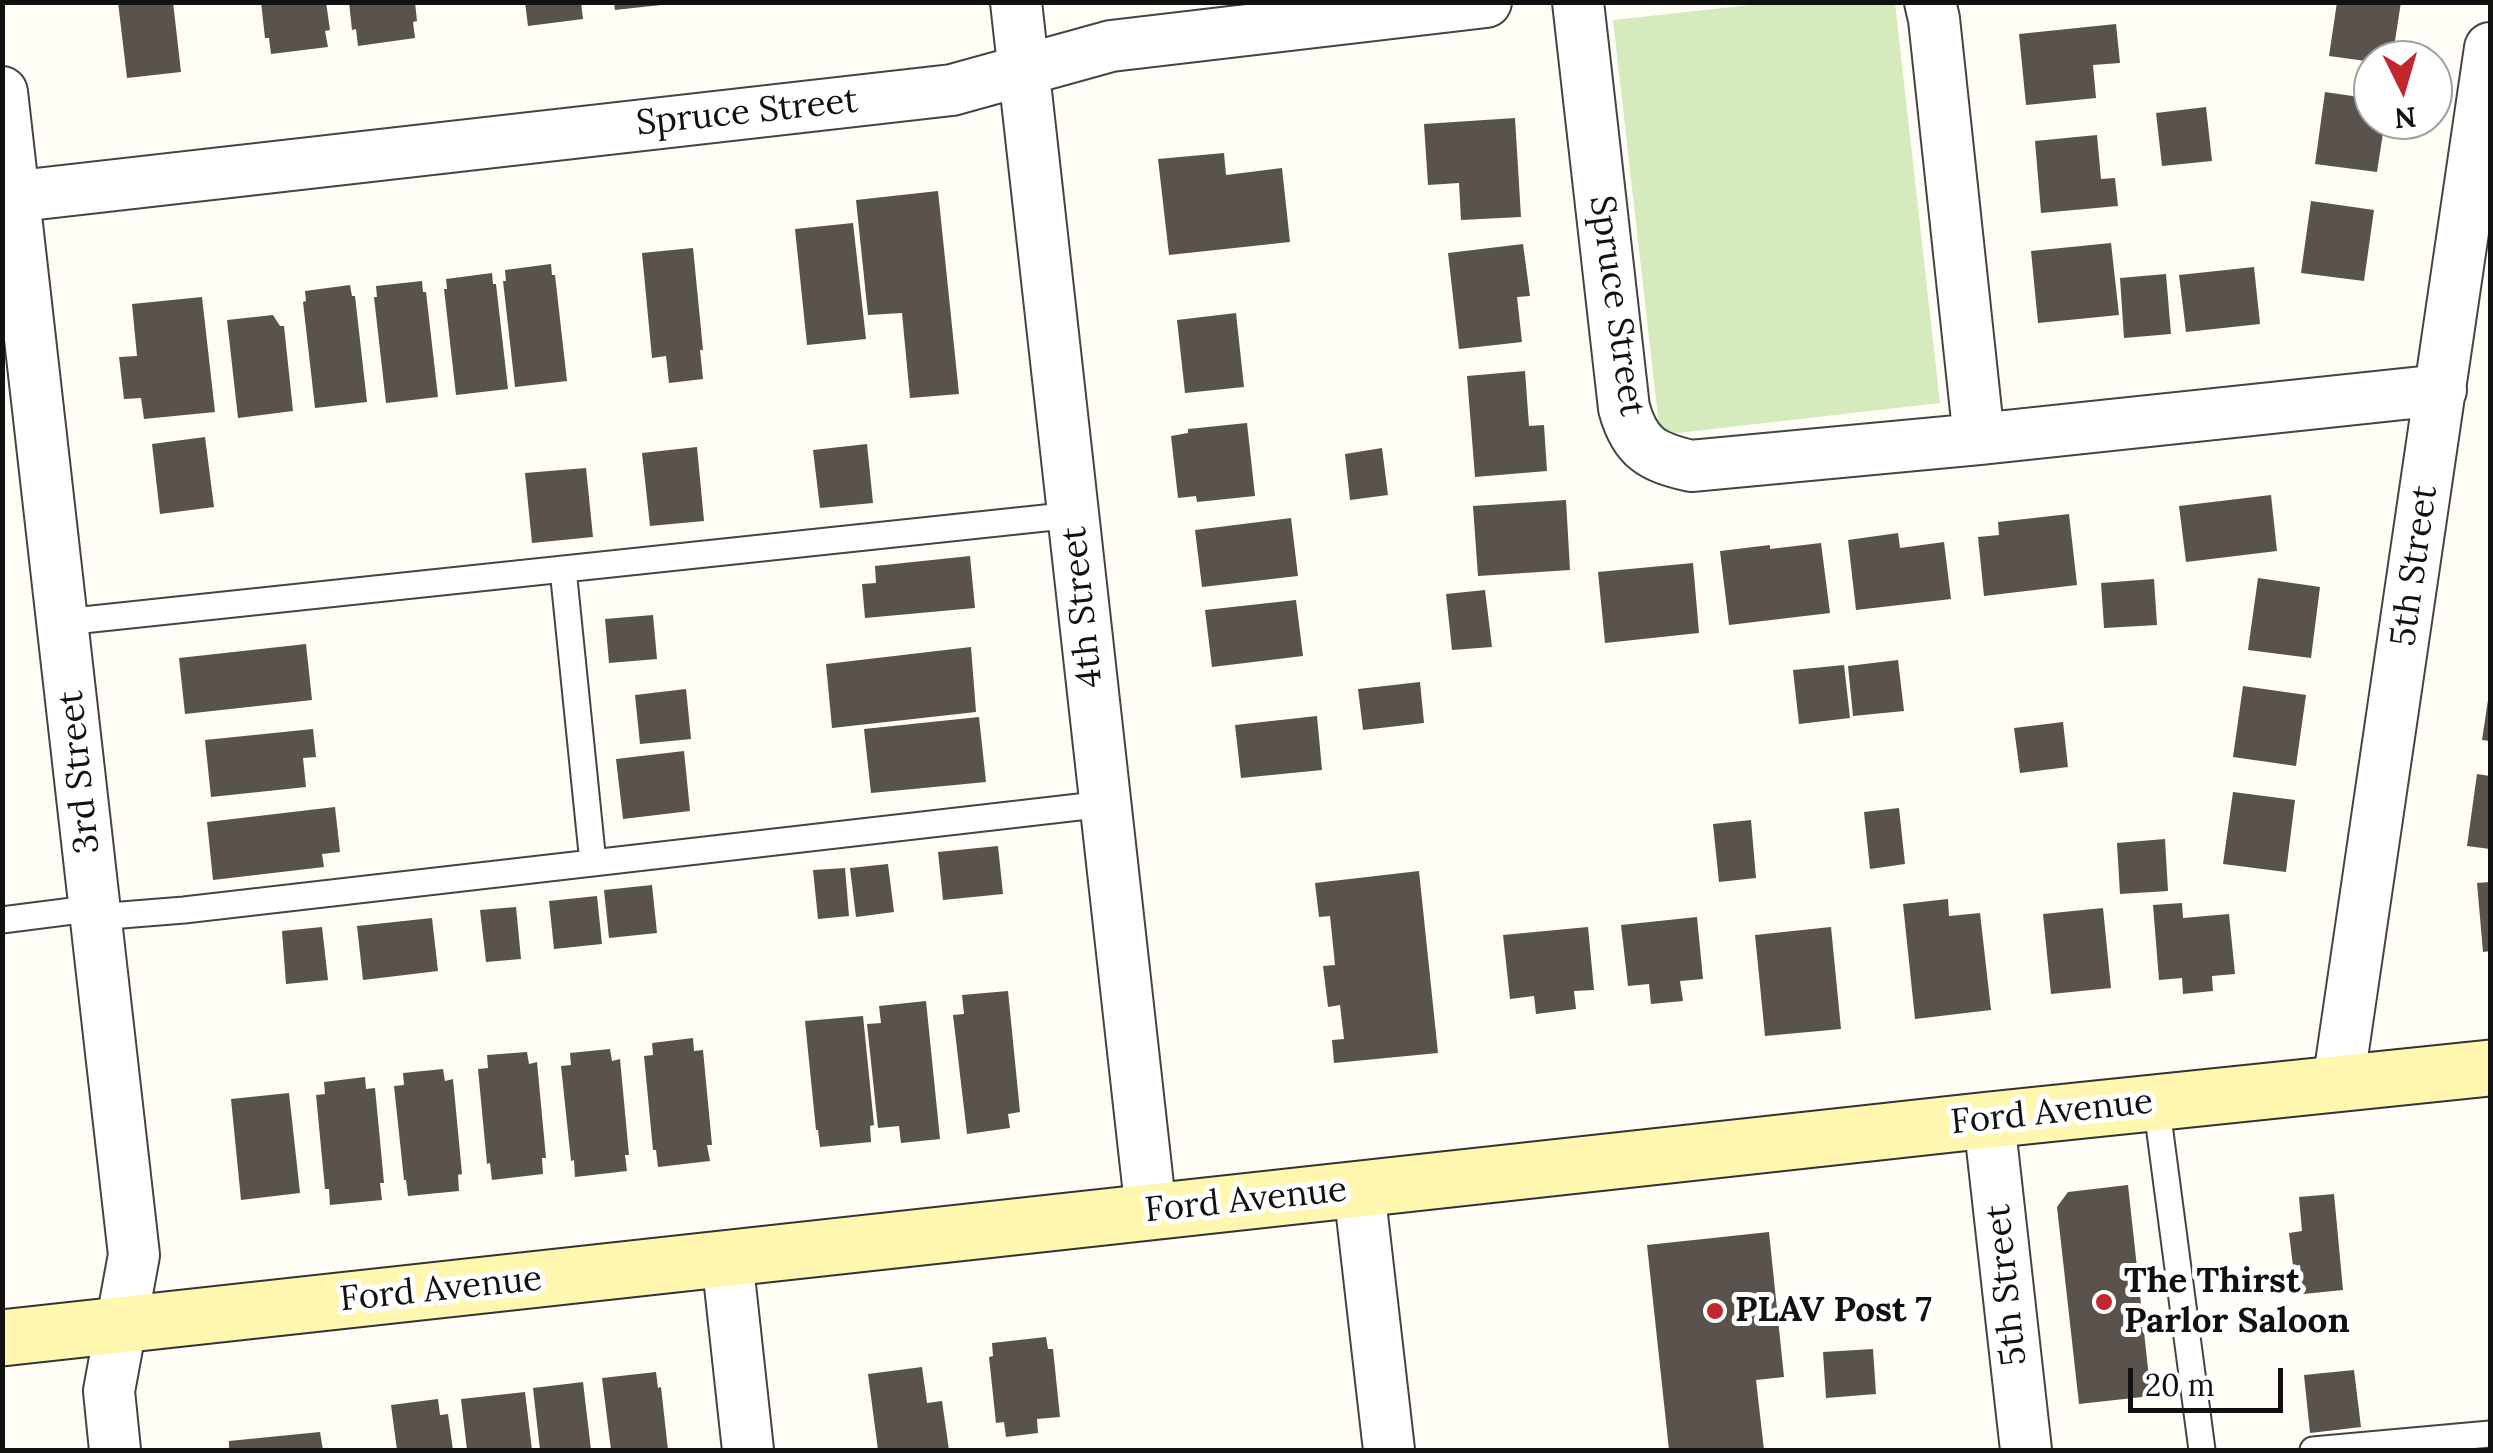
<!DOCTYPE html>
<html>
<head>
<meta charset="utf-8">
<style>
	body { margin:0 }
	#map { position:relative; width:2493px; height:1453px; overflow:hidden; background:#fffdf5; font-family:Lora,serif }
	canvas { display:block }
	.frame { position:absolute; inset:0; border:5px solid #111; pointer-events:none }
	.north { position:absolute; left:2353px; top:40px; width:100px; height:100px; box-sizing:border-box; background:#fff; border:2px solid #a0a0a0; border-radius:50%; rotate:175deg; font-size:28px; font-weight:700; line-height:40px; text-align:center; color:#111 }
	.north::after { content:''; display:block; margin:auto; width:35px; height:45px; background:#c4262e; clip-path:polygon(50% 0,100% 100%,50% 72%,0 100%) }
	.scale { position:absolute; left:2128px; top:1368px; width:155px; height:45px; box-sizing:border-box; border:5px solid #111; border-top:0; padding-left:12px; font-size:30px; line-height:35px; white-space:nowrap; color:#111; -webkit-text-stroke:8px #fff; paint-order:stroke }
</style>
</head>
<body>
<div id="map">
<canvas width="2493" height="1453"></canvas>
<div class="frame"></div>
<div class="north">N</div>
<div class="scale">20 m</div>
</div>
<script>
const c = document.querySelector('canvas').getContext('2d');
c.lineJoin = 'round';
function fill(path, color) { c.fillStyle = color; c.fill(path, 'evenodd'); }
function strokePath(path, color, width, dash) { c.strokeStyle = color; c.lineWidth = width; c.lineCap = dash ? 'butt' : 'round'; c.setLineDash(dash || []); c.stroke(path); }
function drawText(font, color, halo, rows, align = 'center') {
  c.font = font + ' Lora,serif'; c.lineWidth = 10; c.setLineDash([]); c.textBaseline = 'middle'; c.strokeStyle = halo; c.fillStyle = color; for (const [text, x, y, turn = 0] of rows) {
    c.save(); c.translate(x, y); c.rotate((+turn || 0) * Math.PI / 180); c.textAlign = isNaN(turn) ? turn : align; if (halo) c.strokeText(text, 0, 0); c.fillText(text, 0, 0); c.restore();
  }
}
const green = new Path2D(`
	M1769,3H1895L1940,403L1660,435L1613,20Z`);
const building = new Path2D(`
	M118,2H173L181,72L127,78Z
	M261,2H326L330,30L325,31L328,47L271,54L269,38H265Z
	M349,2H415L417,21L413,22L415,38L358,46L356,29L352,30Z
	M525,2H581L583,19L528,26Z
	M614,2H661V5L615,10Z
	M2337,2H2401L2392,60H2373V62L2329,56Z
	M2116,24L2120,63L2093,65L2096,98L2026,105L2019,34Z
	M2325,92L2373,99V120H2385L2377,172L2315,164Z
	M2206,107L2212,161L2162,166L2156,113Z
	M1515,118L1521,217L1461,220L1459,183L1428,185L1424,124Z
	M2097,135L2101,179L2115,178L2118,206L2041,213L2035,141Z
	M1224,153L1226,175L1282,168L1290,242L1169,255L1158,159Z
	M938,191L959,394L910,398L902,313L868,315L856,200Z
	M2311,201L2374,210L2364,281L2301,273Z
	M853,223L866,339L807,345L795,229Z
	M2111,243L2119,315L2038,323L2031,251Z
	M1523,244L1530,296L1517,297L1522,342L1459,349L1448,253Z
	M693,248L703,350H700L703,379L669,383L666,356L652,358L642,253Z
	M551,264L552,275H555L567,381L515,387L503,281H506L505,270Z
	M2254,267L2260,324L2186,332L2179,275Z
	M492,273L493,284H496L508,389L456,395L444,289H447L446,279Z
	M2166,274L2171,334L2124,338L2120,278Z
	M422,281L423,292H426L438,397L386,403L374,297H377L376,286Z
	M350,285L352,296H355L367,402L315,408L303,302L306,301L305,291Z
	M202,297L215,412L144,419L141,398L124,399L119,357L137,356L132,304Z
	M1236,313L1244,387L1185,393L1177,320Z
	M273,315L280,326H284L293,411L238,418L227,320Z
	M1525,371L1529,426L1544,425L1547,471L1475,477L1467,376Z
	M1247,423L1255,496L1197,502L1196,496L1178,498L1171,436L1188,433V429Z
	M205,437L214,507L160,514L152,444Z
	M867,444L873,503L820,508L813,450Z
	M697,447L704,521L650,526L642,453Z
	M1382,448L1388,495L1350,500L1345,454Z
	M586,468L593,537L532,543L525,473Z
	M2271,495L2277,551L2186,562L2179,506Z
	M1566,500L1570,570L1478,576L1473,506Z
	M2069,514L2077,585L1984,596L1978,537L1999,535L1998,522Z
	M1291,518L1298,576L1202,587L1195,530Z
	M1898,533L1900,548L1944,542L1951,599L1856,610L1848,540Z
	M1821,543L1830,613L1729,625L1720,551L1770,545V549Z
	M970,556L975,608L865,618L862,584L876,583L875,566Z
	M1693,563L1699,633L1605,643L1598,572Z
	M2258,578L2320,587L2311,658L2248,650Z
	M2154,579L2157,625L2104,628L2101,583Z
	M1485,590L1492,647L1452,650L1446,594Z
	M1296,600L1303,656L1212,667L1205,610Z
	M653,615L657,659L609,663L605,619Z
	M306,644L312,700L185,714L179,658Z
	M971,647L976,712L832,728L826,664Z
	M1898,660L1904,711L1853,716L1848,666Z
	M1844,665L1850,718L1799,724L1793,670Z
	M1420,682L1424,723L1363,730L1358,689Z
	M2243,686L2306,695L2296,766L2233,757Z
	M686,689L691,739L640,744L635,695Z
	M2488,700H2490V741L2482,740Z
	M1317,716L1322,770L1241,778L1235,725Z
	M979,717L986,782L871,793L864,729Z
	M2063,722L2068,767L2020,773L2014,728Z
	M313,729L316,757L303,758L306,787L211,797L205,740Z
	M684,751L690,811L623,819L616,759Z
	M2477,774L2490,776V849L2467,846Z
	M2233,792L2295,800L2286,872L2223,864Z
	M335,807L340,852L322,854L324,867L213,880L207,822Z
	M1899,808L1905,864L1870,869L1864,812Z
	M1751,820L1756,878L1719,882L1713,824Z
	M2165,839L2168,891L2120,894L2117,843Z
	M998,846L1003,894L943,900L938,852Z
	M888,864L894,912L856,917L850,868Z
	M845,868L849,916L818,919L813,870Z
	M1419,871L1438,1053L1334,1063L1332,1040L1344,1039L1340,1005L1328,1007L1323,966L1335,965L1330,916L1319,917L1315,883Z
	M2490,882V951L2483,952L2477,883Z
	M652,885L657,933L609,938L604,890Z
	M597,896L602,944L554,949L549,901Z
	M1948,899L1949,916L1980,913L1991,1010L1915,1019L1903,904Z
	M2182,903L2183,918L2229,914L2235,974L2212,976L2213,991L2183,994L2182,978L2159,980L2153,905Z
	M516,907L521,959L486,962L480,910Z
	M2103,908L2111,988L2051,994L2043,914Z
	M1697,917L1703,979L1680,981L1683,1001L1651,1004L1649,984L1628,986L1621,925Z
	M432,918L438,971L363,980L357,926Z
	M322,927L328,980L286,984L282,931Z
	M1588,927L1594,990L1574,991L1576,1009L1536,1014L1534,996L1510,999L1503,935Z
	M1831,927L1841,1029L1765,1036L1755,935Z
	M1008,991L1020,1112L1008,1114L1010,1128L967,1134L953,1015L964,1014L962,995Z
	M926,1001L940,1139L901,1143L899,1126L878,1128L867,1024L881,1023L879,1006Z
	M863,1016L874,1125L870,1126L871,1142L820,1147L818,1130H816L805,1021Z
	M693,1038L694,1051L703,1050L712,1145H707L710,1161L658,1167L656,1150H653L644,1056L653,1055L652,1043Z
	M610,1049L612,1061L620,1059L629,1155H625L627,1171L575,1177L574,1160L571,1161L561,1066L571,1065L570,1053Z
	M527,1052L529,1064L537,1062L546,1158H542L543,1174L492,1180L490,1163L487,1164L478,1069L488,1068L487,1055Z
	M443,1069L445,1081L453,1079L462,1174L458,1175L459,1191L408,1196L406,1180H404L394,1086L404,1085L403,1073Z
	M365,1077L366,1089L375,1088L384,1183H380L382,1200L330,1205L329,1189H325L316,1095L325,1094L324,1082Z
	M289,1093L300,1193L241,1200L231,1099Z
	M2128,1185L2151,1396L2079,1404L2057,1207L2068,1192Z
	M2334,1194L2343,1290L2303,1294L2300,1265L2293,1266L2289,1233L2302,1231L2299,1197Z
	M1769,1232L1784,1377L1756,1380L1764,1450H1669L1647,1245Z
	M1046,1337L1048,1349H1053L1060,1417L1037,1419L1038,1433L1006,1437L1004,1422L996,1423L989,1357L993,1356L992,1343Z
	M1873,1349L1876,1394L1826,1398L1823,1352Z
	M922,1367L927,1403L942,1401L949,1450H878L868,1374Z
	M2354,1370L2361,1427L2310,1433L2304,1375Z
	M656,1372L658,1388L661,1387L668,1450H611L602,1378Z
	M583,1382L591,1450H540L533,1388Z
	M525,1392L532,1450H467L461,1399Z
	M438,1399L440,1415L448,1414L453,1450H397L391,1405Z
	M320,1432L323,1450H229V1441Z`);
const service = new Path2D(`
	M563,569L593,863
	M64,622L1073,515
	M97,917L184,910L1105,804
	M2,920L96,908
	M2156,1102L2202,1450
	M2313,1450L2490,1434`);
const minor = new Path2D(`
	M1016,2L1151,1212
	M1578,2L1624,408C1635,448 1652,457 1691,466L1979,439L2441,390
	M1930,2L1934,19L1979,439
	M2,92L134,1255L109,1391L115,1450
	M2,198L952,90L1111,46L1486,2
	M2338,1084L2490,48
	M1989,1120L2026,1450
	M1359,1189L1389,1450
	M727,1258L748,1450`);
const secondary = new Path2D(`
	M2,1338L1989,1120L2490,1068`);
const markers = [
	[2104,1302,10,"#c4262e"],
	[1715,1311,10,"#c4262e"]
];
const streetNames = [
	["Spruce Street",747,113,-6],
	["Spruce Street",1616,306,82],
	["5th Street",2415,566,-82],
	["4th Street",1083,607,-96],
	["3rd Street",80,772,-96],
	["Ford Avenue",2052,1113,-6],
	["Ford Avenue",1246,1201,-6],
	["5th Street",2007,1285,-96],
	["Ford Avenue",441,1290,-6]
];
const poiNames = [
	["The Thirst",2124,1282],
	["Parlor Saloon",2124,1322],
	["PLAV Post 7",1735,1311]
];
fill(green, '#d5ebbd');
fill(building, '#5a524d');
strokePath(service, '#444', 29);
strokePath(minor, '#444', 54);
strokePath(secondary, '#333', 59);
strokePath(service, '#fff', 25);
strokePath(minor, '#fff', 50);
strokePath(secondary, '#fff6b0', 55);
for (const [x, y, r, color] of markers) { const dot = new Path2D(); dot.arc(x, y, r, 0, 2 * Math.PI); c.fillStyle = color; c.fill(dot); strokePath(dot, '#fff', 4); }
drawText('35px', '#111', '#fff', streetNames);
drawText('bold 35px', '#111', '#fff', poiNames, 'left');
</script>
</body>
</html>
